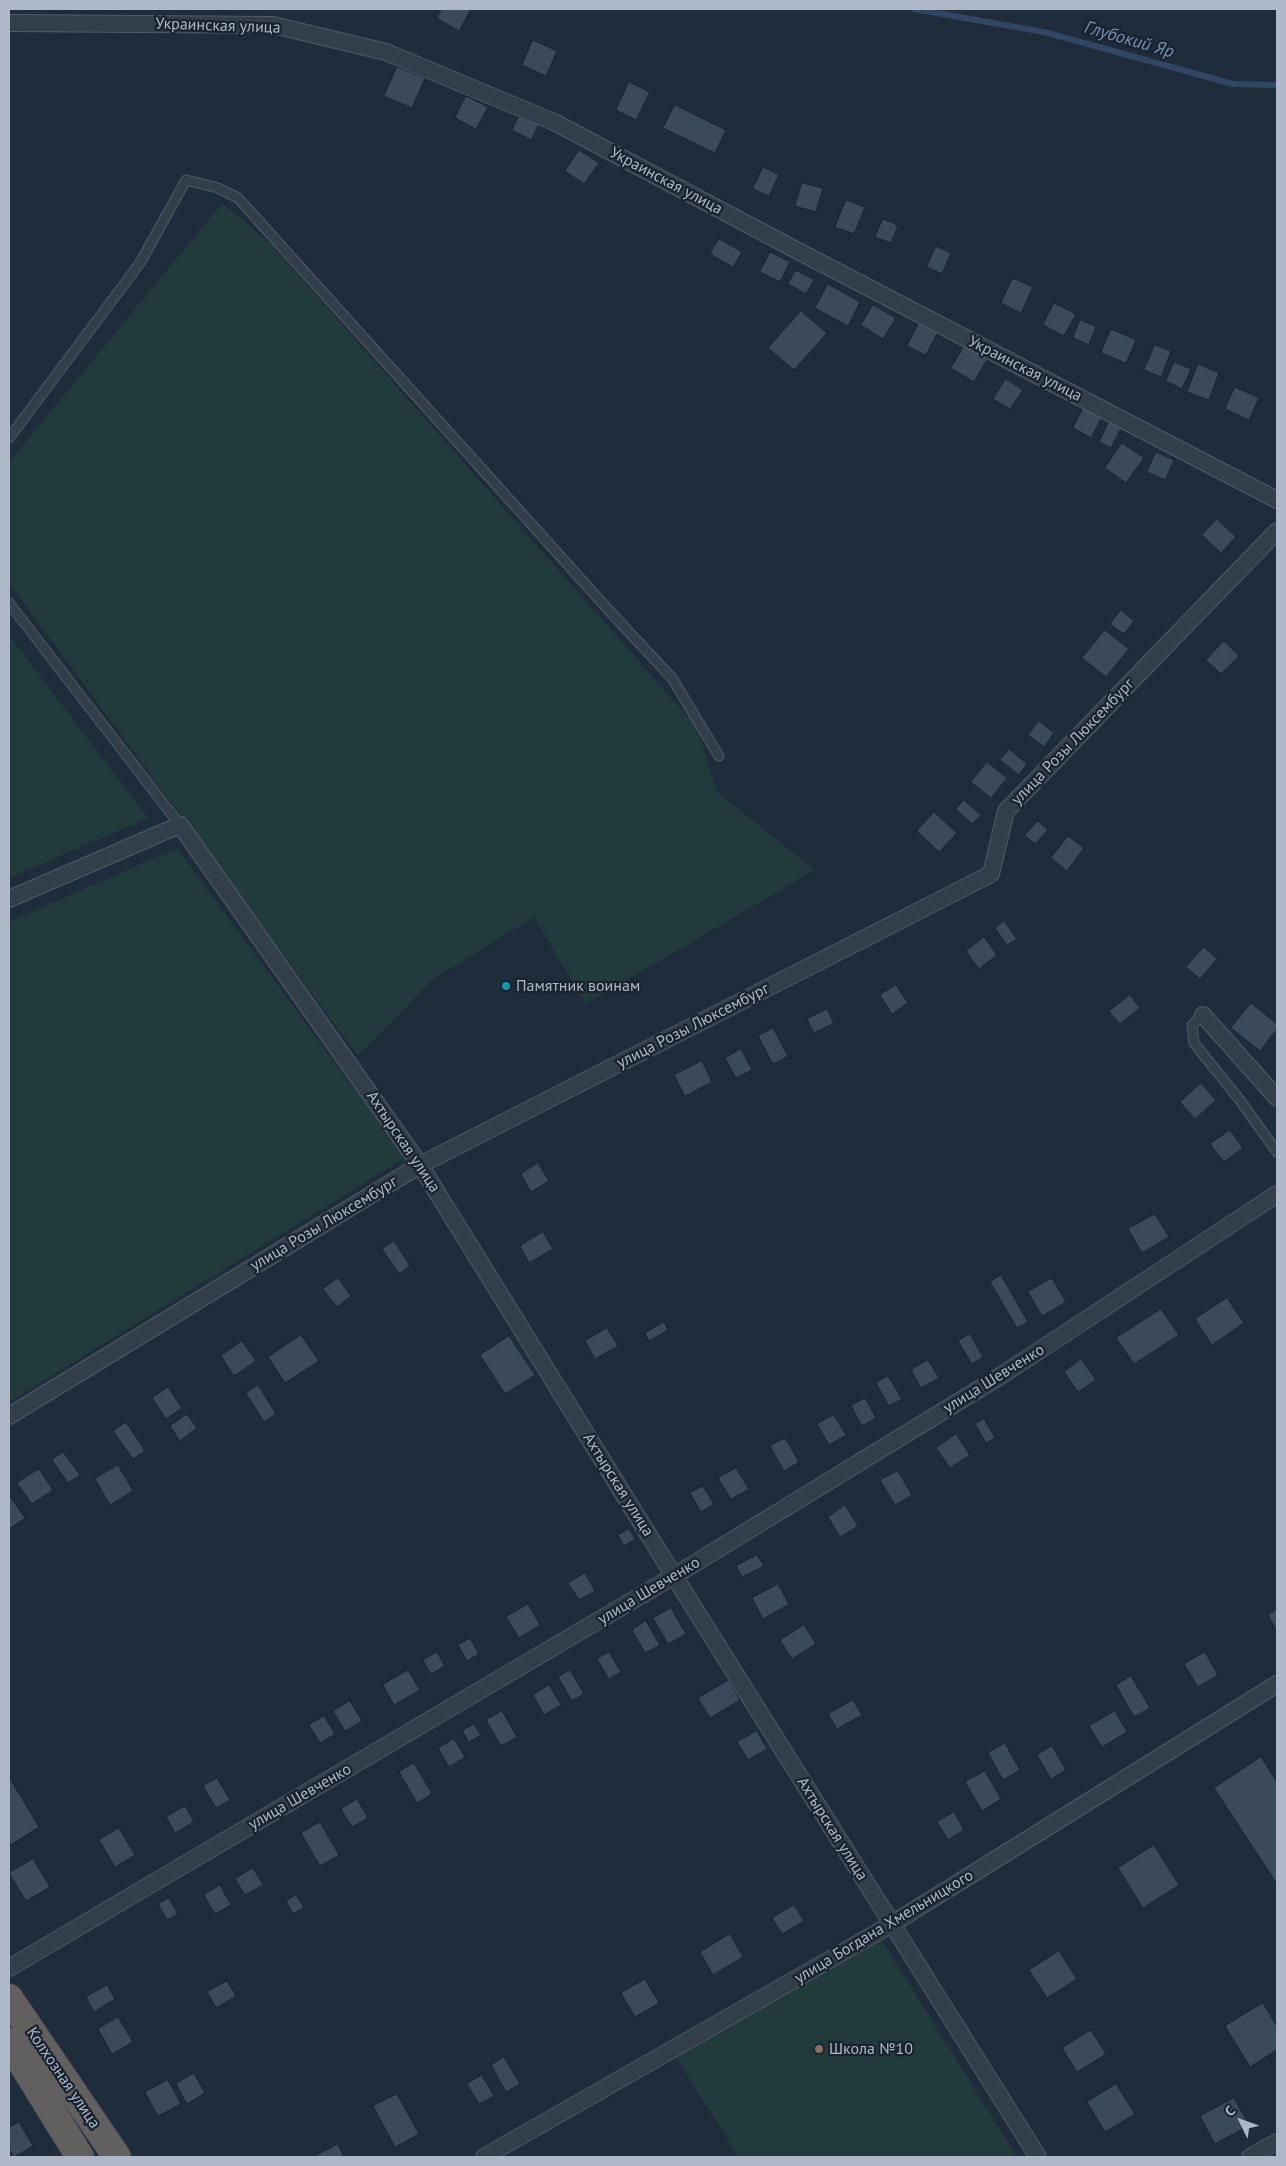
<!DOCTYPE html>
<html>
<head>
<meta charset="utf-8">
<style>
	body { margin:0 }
	#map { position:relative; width:1286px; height:2166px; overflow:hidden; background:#1f2c3b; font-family:"PT Sans",sans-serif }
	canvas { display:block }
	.frame { position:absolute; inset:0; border:10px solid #aeb8c8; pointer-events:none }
	.north { position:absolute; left:1216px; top:2096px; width:50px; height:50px; -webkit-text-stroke:4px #192330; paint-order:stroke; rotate:312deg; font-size:14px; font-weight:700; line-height:20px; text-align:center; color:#aeb8c8 }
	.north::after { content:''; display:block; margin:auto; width:18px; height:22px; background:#aeb8c8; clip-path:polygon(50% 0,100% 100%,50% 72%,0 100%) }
</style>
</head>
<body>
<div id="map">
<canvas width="1286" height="2166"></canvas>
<div class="frame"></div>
<div class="north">С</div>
</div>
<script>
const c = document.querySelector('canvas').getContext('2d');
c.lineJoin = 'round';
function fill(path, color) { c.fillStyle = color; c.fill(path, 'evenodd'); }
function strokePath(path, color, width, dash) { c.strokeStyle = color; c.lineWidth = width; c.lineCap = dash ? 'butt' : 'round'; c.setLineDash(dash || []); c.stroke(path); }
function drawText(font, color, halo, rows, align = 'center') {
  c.font = font + ' "PT Sans",sans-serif'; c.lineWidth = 4.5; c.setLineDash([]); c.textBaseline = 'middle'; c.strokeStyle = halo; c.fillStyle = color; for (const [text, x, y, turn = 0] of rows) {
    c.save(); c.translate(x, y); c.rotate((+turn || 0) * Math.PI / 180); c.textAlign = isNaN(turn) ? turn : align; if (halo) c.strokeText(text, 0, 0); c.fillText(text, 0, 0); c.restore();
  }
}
const green = new Path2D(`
	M222,203L270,243L697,727L717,792L815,870L586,1004L534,917L432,980L358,1056L9,583V462Z
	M9,635L148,818L9,878Z
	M177,848L405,1158L9,1402V922Z
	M881,1939L1017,2157H739L676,2058Z`);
const stream = new Path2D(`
	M914,9L1044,32L1233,84L1277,85`);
const building = new Path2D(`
	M442,9H471L459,31L437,18Z
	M533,40L557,51L546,76L522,65Z
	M397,67L425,78L412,108L384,96Z
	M629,82L650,92L636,120L616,110Z
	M466,96L488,107L476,129L455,118Z
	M675,105L726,130L715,153L663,128Z
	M520,115L539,124L531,140L512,130Z
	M579,150L599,163L584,184L565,171Z
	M763,167L779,175L769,196L753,189Z
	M802,183L823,188L816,212L795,206Z
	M846,200L865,207L854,234L835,227Z
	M883,219L898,225L891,243L875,237Z
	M719,239L742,252L733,267L710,254Z
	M936,246L951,253L942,274L927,267Z
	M770,252L790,262L780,282L760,272Z
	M796,270L814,280L806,294L788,284Z
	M1013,278L1033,287L1021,313L1001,303Z
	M828,284L860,302L848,326L815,308Z
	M1054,303L1076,314L1064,336L1043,325Z
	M873,305L896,318L883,339L861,325Z
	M801,311L827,333L794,370L768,348Z
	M1080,320L1096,326L1089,345L1073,338Z
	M919,323L938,332L926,355L907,346Z
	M1111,329L1136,340L1126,363L1101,353Z
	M965,345L988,358L974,382L951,368Z
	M1155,345L1171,351L1161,377L1144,370Z
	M1174,362L1191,369L1182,389L1166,381Z
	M1198,364L1219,373L1209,400L1187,392Z
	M1006,379L1023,390L1010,409L993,399Z
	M1235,387L1259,398L1249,420L1225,409Z
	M1084,407L1102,417L1091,438L1073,428Z
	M1110,420L1122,426L1111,448L1099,442Z
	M1122,443L1144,458L1126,483L1105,468Z
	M1156,452L1174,460L1165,480L1147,472Z
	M1217,519L1236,537L1221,553L1202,535Z
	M1121,610L1134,621L1124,634L1110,624Z
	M1105,630L1129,649L1106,677L1082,658Z
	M1224,641L1239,656L1221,674L1206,660Z
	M1039,721L1054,733L1044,747L1028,735Z
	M1009,749L1027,764L1019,775L1000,760Z
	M987,762L1007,778L991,798L971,782Z
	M964,800L981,815L972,824L956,809Z
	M934,812L957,833L939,852L917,831Z
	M1038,821L1048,830L1035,844L1025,835Z
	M1068,836L1084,848L1067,871L1051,858Z
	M1004,921L1017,939L1007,945L995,928Z
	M984,937L997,955L979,969L966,951Z
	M1204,947L1217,959L1200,979L1186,967Z
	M896,985L908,1003L892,1014L880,995Z
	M1130,995L1140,1008L1120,1024L1109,1011Z
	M1251,1003L1277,1024V1029L1260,1051L1231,1028Z
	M827,1009L834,1023L814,1033L807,1019Z
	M773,1028L788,1056L773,1064L758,1036Z
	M741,1049L752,1070L736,1078L725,1058Z
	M702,1061L712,1082L685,1096L674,1075Z
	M1201,1083L1216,1100L1195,1119L1180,1102Z
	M1230,1130L1243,1148L1224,1162L1210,1144Z
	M538,1163L549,1181L531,1192L521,1174Z
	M1155,1214L1169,1237L1142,1253L1128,1229Z
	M543,1232L553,1249L529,1263L520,1246Z
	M394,1241L410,1266L399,1274L382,1249Z
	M1001,1275L1028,1322L1017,1328L990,1282Z
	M338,1278L351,1296L337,1307L323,1289Z
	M1052,1278L1066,1302L1042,1316L1028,1292Z
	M1227,1298L1244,1323L1212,1345L1195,1319Z
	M1161,1309L1179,1335L1134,1364L1116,1338Z
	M664,1322L668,1330L649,1341L645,1333Z
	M607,1328L618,1346L595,1359L585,1341Z
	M970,1334L983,1357L972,1364L958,1341Z
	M301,1335L319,1361L285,1383L268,1357Z
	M509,1336L535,1375L505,1394L480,1355Z
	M242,1341L256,1361L234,1376L221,1356Z
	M1081,1359L1096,1380L1078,1392L1064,1372Z
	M928,1360L939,1378L921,1388L911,1370Z
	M888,1376L902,1399L889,1406L876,1383Z
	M258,1385L276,1414L264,1422L246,1393Z
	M168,1387L182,1408L166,1419L152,1398Z
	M865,1398L876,1418L862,1426L851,1406Z
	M187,1414L197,1428L180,1441L170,1426Z
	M834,1415L846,1435L829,1445L817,1424Z
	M984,1419L995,1438L986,1443L975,1424Z
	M126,1422L145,1451L133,1459L113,1431Z
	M956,1434L970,1455L950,1468L936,1448Z
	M785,1438L799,1462L784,1471L770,1446Z
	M63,1452L80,1475L68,1483L52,1460Z
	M118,1465L133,1491L110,1505L95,1479Z
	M736,1468L749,1489L731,1499L718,1478Z
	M39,1469L53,1490L32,1504L17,1483Z
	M898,1471L912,1495L895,1505L880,1480Z
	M703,1486L714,1504L701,1512L690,1493Z
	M9,1495L25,1518L9,1529Z
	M845,1505L858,1526L840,1537L828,1517Z
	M629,1529L635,1539L624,1546L618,1535Z
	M757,1555L764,1566L742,1577L736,1566Z
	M585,1573L595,1591L579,1600L568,1583Z
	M778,1584L789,1604L763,1619L752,1598Z
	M528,1604L540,1625L519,1638L506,1617Z
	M671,1608L686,1634L668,1644L653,1618Z
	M1277,1609V1631L1268,1615Z
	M646,1621L660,1645L645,1653L632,1630Z
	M804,1625L816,1644L792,1659L780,1640Z
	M470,1638L479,1654L467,1661L458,1645Z
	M437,1652L445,1666L431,1674L423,1660Z
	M609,1652L621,1672L609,1679L597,1659Z
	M1205,1652L1218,1675L1198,1687L1184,1664Z
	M408,1670L420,1690L394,1705L383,1685Z
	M570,1670L584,1694L572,1701L558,1677Z
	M1131,1676L1150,1708L1134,1717L1116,1685Z
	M729,1680L740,1700L710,1718L698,1698Z
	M549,1685L561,1705L544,1715L533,1695Z
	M853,1700L862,1715L837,1729L828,1714Z
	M350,1701L362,1721L345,1731L333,1711Z
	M502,1711L517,1737L501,1746L486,1720Z
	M1115,1711L1127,1732L1102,1747L1089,1726Z
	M324,1716L335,1734L320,1743L309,1725Z
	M474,1724L481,1735L469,1742L462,1731Z
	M757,1731L767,1749L748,1760L737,1742Z
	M454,1739L465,1757L449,1767L438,1748Z
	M1005,1743L1020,1770L1003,1780L988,1753Z
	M1052,1746L1066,1770L1051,1779L1037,1755Z
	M1261,1757L1277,1782V1884L1214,1788Z
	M414,1763L432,1794L417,1803L399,1772Z
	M985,1771L1001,1799L982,1811L965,1782Z
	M9,1777L39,1827L9,1846Z
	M217,1778L230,1800L216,1808L203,1786Z
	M357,1799L368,1818L352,1827L341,1809Z
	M185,1806L194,1822L175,1833L166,1817Z
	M954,1812L964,1830L948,1840L937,1822Z
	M320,1822L339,1855L320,1866L301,1833Z
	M119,1828L135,1855L115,1867L99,1840Z
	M1154,1845L1179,1885L1143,1908L1118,1868Z
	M33,1859L50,1887L26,1901L9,1873Z
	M253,1868L263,1885L245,1895L235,1879Z
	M220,1885L231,1905L215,1914L204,1895Z
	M296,1895L304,1907L293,1914L286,1901Z
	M169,1898L178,1914L167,1920L158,1904Z
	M794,1905L804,1921L782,1934L772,1918Z
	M730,1934L743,1957L713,1975L700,1952Z
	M1059,1951L1077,1979L1047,1998L1029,1970Z
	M645,1979L659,2003L635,2017L621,1993Z
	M227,1981L236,1996L216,2008L207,1992Z
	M107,1985L115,1999L94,2012L86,1997Z
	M1263,2003L1277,2027V2050L1250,2067L1225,2026Z
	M118,2017L133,2042L112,2054L98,2029Z
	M1091,2030L1106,2054L1077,2072L1062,2048Z
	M504,2057L520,2084L506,2092L491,2065Z
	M194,2073L205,2093L187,2104L176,2084Z
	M482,2075L494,2096L479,2104L467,2084Z
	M168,2080L181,2104L158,2116L145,2092Z
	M1116,2084L1135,2114L1105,2132L1087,2102Z
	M397,2094L419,2134L395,2147L373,2106Z
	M1234,2098L1249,2125L1215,2144L1200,2116Z
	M19,2122L33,2146L14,2157L9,2149V2128Z
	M338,2144L344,2157H313Z`);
const service = new Path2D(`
	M9,438L140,263L186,180L218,188L238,198L614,616L672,678L719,756
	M9,603L180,825
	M1203,1015L1192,1025L1194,1043L1239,1099L1277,1152`);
const minor = new Path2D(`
	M9,23L273,25L386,52L556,123L798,251L1277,500
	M9,899L180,825L420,1165L674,1576L1038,2157
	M1203,1015L1277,1098
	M9,1416L420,1165L991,874L1006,811L1277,531
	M9,1968L674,1576L1002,1375L1277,1194
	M484,2157L892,1924L1277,1684
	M1250,2157L1277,2142`);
const trunk = new Path2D(`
	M9,1998L117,2157
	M9,2042L80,2157`);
const markers = [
	[506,986,5,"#0f9aa8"],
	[819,2049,5,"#8d6e63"]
];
const streetNames = [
	["Украинская улица",218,26,2],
	["Украинская улица",666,181,28],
	["Украинская улица",1025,369,27],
	["улица Розы Люксембург",1073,742,-46],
	["улица Розы Люксембург",693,1026,-27],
	["Ахтырская улица",403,1142,56],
	["улица Розы Люксембург",324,1224,-31],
	["улица Шевченко",994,1379,-32],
	["Ахтырская улица",618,1485,58],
	["улица Шевченко",649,1591,-31],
	["улица Шевченко",300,1797,-30],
	["Ахтырская улица",832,1829,58],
	["улица Богдана Хмельницкого",884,1927,-31],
	["Колхозная улица",63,2078,56]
];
const poiNames = [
	["Памятник воинам",516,986],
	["Школа №10",829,2049]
];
const waterNames = [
	["Глубокий Яр",1129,40,16]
];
fill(green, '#213a3c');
strokePath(stream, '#304662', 6);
fill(building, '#3b4a5b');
strokePath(building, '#1b2532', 1);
strokePath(service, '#515b69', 11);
strokePath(minor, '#515b69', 18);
strokePath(trunk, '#3e4856', 29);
strokePath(service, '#333e4b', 9);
strokePath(minor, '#333e4b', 16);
strokePath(trunk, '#62605e', 28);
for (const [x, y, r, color] of markers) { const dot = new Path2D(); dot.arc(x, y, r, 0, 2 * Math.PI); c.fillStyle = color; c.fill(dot); strokePath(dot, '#192330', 2); }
drawText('16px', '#aeb8c8', '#192330', streetNames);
drawText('16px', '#aeb8c8', '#192330', poiNames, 'left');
drawText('italic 18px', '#748fb2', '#192330', waterNames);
</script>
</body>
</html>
